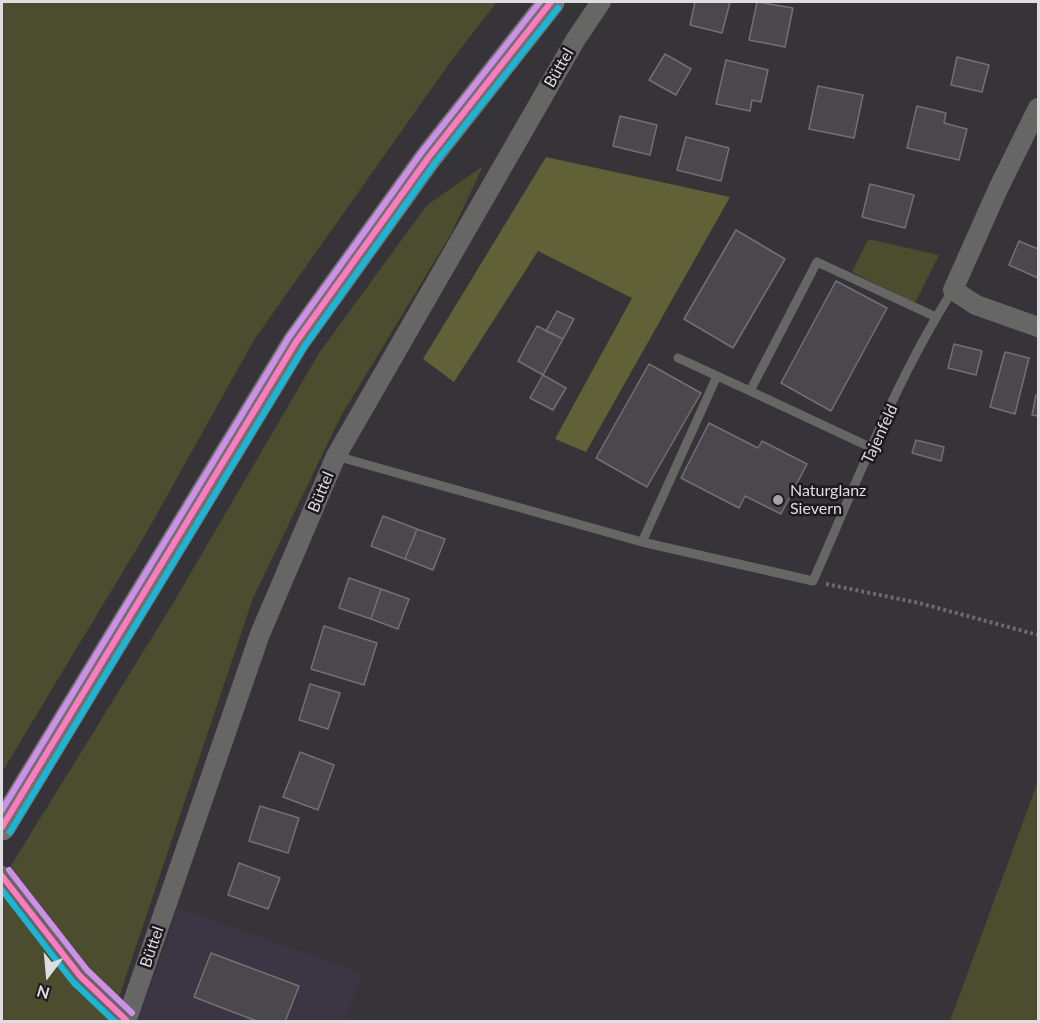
<!DOCTYPE html>
<html>
<head>
<meta charset="utf-8">
<style>
	body { margin:0 }
	#map { position:relative; width:1040px; height:1023px; overflow:hidden; background:#363339; font-family:Lato,sans-serif }
	canvas { display:block }
	.frame { position:absolute; inset:0; border:3px solid #dfdce2; pointer-events:none }
	.north { position:absolute; left:18px; top:945px; width:60px; height:60px; -webkit-text-stroke:4px #1c1a1e; paint-order:stroke; rotate:196deg; font-size:16px; font-weight:700; line-height:24px; text-align:center; color:#dfdce2 }
	.north::after { content:''; display:block; margin:auto; width:21px; height:27px; background:#dfdce2; clip-path:polygon(50% 0,100% 100%,50% 72%,0 100%) }
</style>
</head>
<body>
<div id="map">
<canvas width="1040" height="1023"></canvas>
<div class="frame"></div>
<div class="north">N</div>
</div>
<script>
const c = document.querySelector('canvas').getContext('2d');
c.lineJoin = 'round';
function fill(path, color) { c.fillStyle = color; c.fill(path, 'evenodd'); }
function strokePath(path, color, width, dash) { c.strokeStyle = color; c.lineWidth = width; c.lineCap = dash ? 'butt' : 'round'; c.setLineDash(dash || []); c.stroke(path); }
function drawText(font, color, halo, rows, align = 'center') {
  c.font = font + ' Lato,sans-serif'; c.lineWidth = 5; c.setLineDash([]); c.textBaseline = 'middle'; c.strokeStyle = halo; c.fillStyle = color; for (const [text, x, y, turn = 0] of rows) {
    c.save(); c.translate(x, y); c.rotate((+turn || 0) * Math.PI / 180); c.textAlign = isNaN(turn) ? turn : align; if (halo) c.strokeText(text, 0, 0); c.fillText(text, 0, 0); c.restore();
  }
}
const built = new Path2D(`
	M178,908L362,973L345,1021L138,1022Z`);
const green = new Path2D(`
	M2,2H497L451,61L254,340L148,530L2,772Z
	M483,166L451,234L341,416L253,598L111,1021H2V880L172,605L319,353L427,205Z
	M868,239L939,255L915,303L852,272Z
	M1038,781V1021H950Z`);
const forest = new Path2D(`
	M546,157L730,197L586,452L555,439L632,298L538,251L454,382L423,359Z`);
const building = new Path2D(`
	M695,2H730L722,33L690,25Z
	M757,2L793,8L785,47L749,40Z
	M665,54L691,69L676,95L649,80Z
	M957,57L989,65L982,92L951,85Z
	M726,60L768,70L761,102L752,100L750,111L716,104Z
	M818,86L863,95L854,138L809,129Z
	M917,106L946,113L944,123L967,129L959,160L907,148Z
	M620,116L657,125L650,155L613,146Z
	M686,137L729,148L721,181L677,170Z
	M870,184L914,195L905,228L862,217Z
	M736,230L785,259L733,348L684,319Z
	M1019,241L1038,249V278L1009,265Z
	M836,281L887,308L831,411L781,383Z
	M557,311L574,319L563,339L546,331Z
	M537,326L563,339L543,375L518,361Z
	M954,344L982,351L976,375L948,368Z
	M1005,352L1029,358L1015,414L990,407Z
	M649,364L701,393L647,487L596,458Z
	M543,375L566,388L553,410L530,398Z
	M1036,395H1038V416L1032,415Z
	M709,423L758,448L762,441L807,464L781,514L745,496L739,508L681,478Z
	M916,440L944,447L941,461L912,453Z
	M383,516L417,529L405,559L371,546Z
	M417,529L445,539L433,570L405,559Z
	M349,578L381,589L371,619L339,608Z
	M381,589L409,599L398,629L371,619Z
	M324,626L377,643L364,685L311,669Z
	M310,684L340,693L328,729L299,720Z
	M300,752L334,765L318,810L283,797Z
	M260,806L299,818L288,853L249,841Z
	M239,863L280,878L268,909L228,895Z
	M211,953L299,986L285,1022H259L194,997Z`);
const path = new Path2D(`
	M826,584L919,603L1038,635`);
const service = new Path2D(`
	M678,358L750,391
	M872,448L750,391L817,262L936,317
	M336,456L642,542L813,581C855,486 897,377 953,290
	M642,542L717,376`);
const minor = new Path2D(`
	M1038,108L998,189L953,290L976,305L1038,327
	M2,876L80,976L126,1020
	M126,1022L260,634L336,456L576,39L601,2`);
const secondary = new Path2D(`
	M2,827L296,342L428,158L551,2`);
const bus1 = new Path2D(`
	M2,827L296,342L428,158L551,2
	M2,876L80,976L126,1020`);
const bus2 = new Path2D(`
	M10,832L304,347L435,163L558,8
	M2,890L73,982L115,1022`);
const bus3 = new Path2D(`
	M2,810L289,337L421,153L540,2
	M9,870L87,970L132,1013`);
const markers = [
	[778,500,6,"#a4a1a7"]
];
const streetNames = [
	["Büttel",559,68,-60],
	["Tajenfeld",880,434,-65],
	["Büttel",321,492,-67],
	["Büttel",152,947,-71]
];
const poiNames = [
	["Naturglanz",790,491],
	["Sievern",790,509]
];
fill(built, '#3c3543');
fill(green, '#4c4c2e');
fill(forest, '#606136');
fill(building, '#4a484c');
strokePath(building, '#727075', 1.5);
strokePath(path, '#6c6b6c', 4, [3, 3]);
strokePath(service, '#666665', 9);
strokePath(minor, '#666665', 20);
strokePath(secondary, '#727170', 27);
strokePath(bus1, '#fe7ac1', 6);
strokePath(bus2, '#1ab6d8', 6);
strokePath(bus3, '#ce8fe9', 6);
for (const [x, y, r, color] of markers) { const dot = new Path2D(); dot.arc(x, y, r, 0, 2 * Math.PI); c.fillStyle = color; c.fill(dot); strokePath(dot, '#1c1a1e', 2); }
drawText('16px', '#dfdce2', '#1c1a1e', streetNames);
drawText('16px', '#dfdce2', '#1c1a1e', poiNames, 'left');
</script>
</body>
</html>
